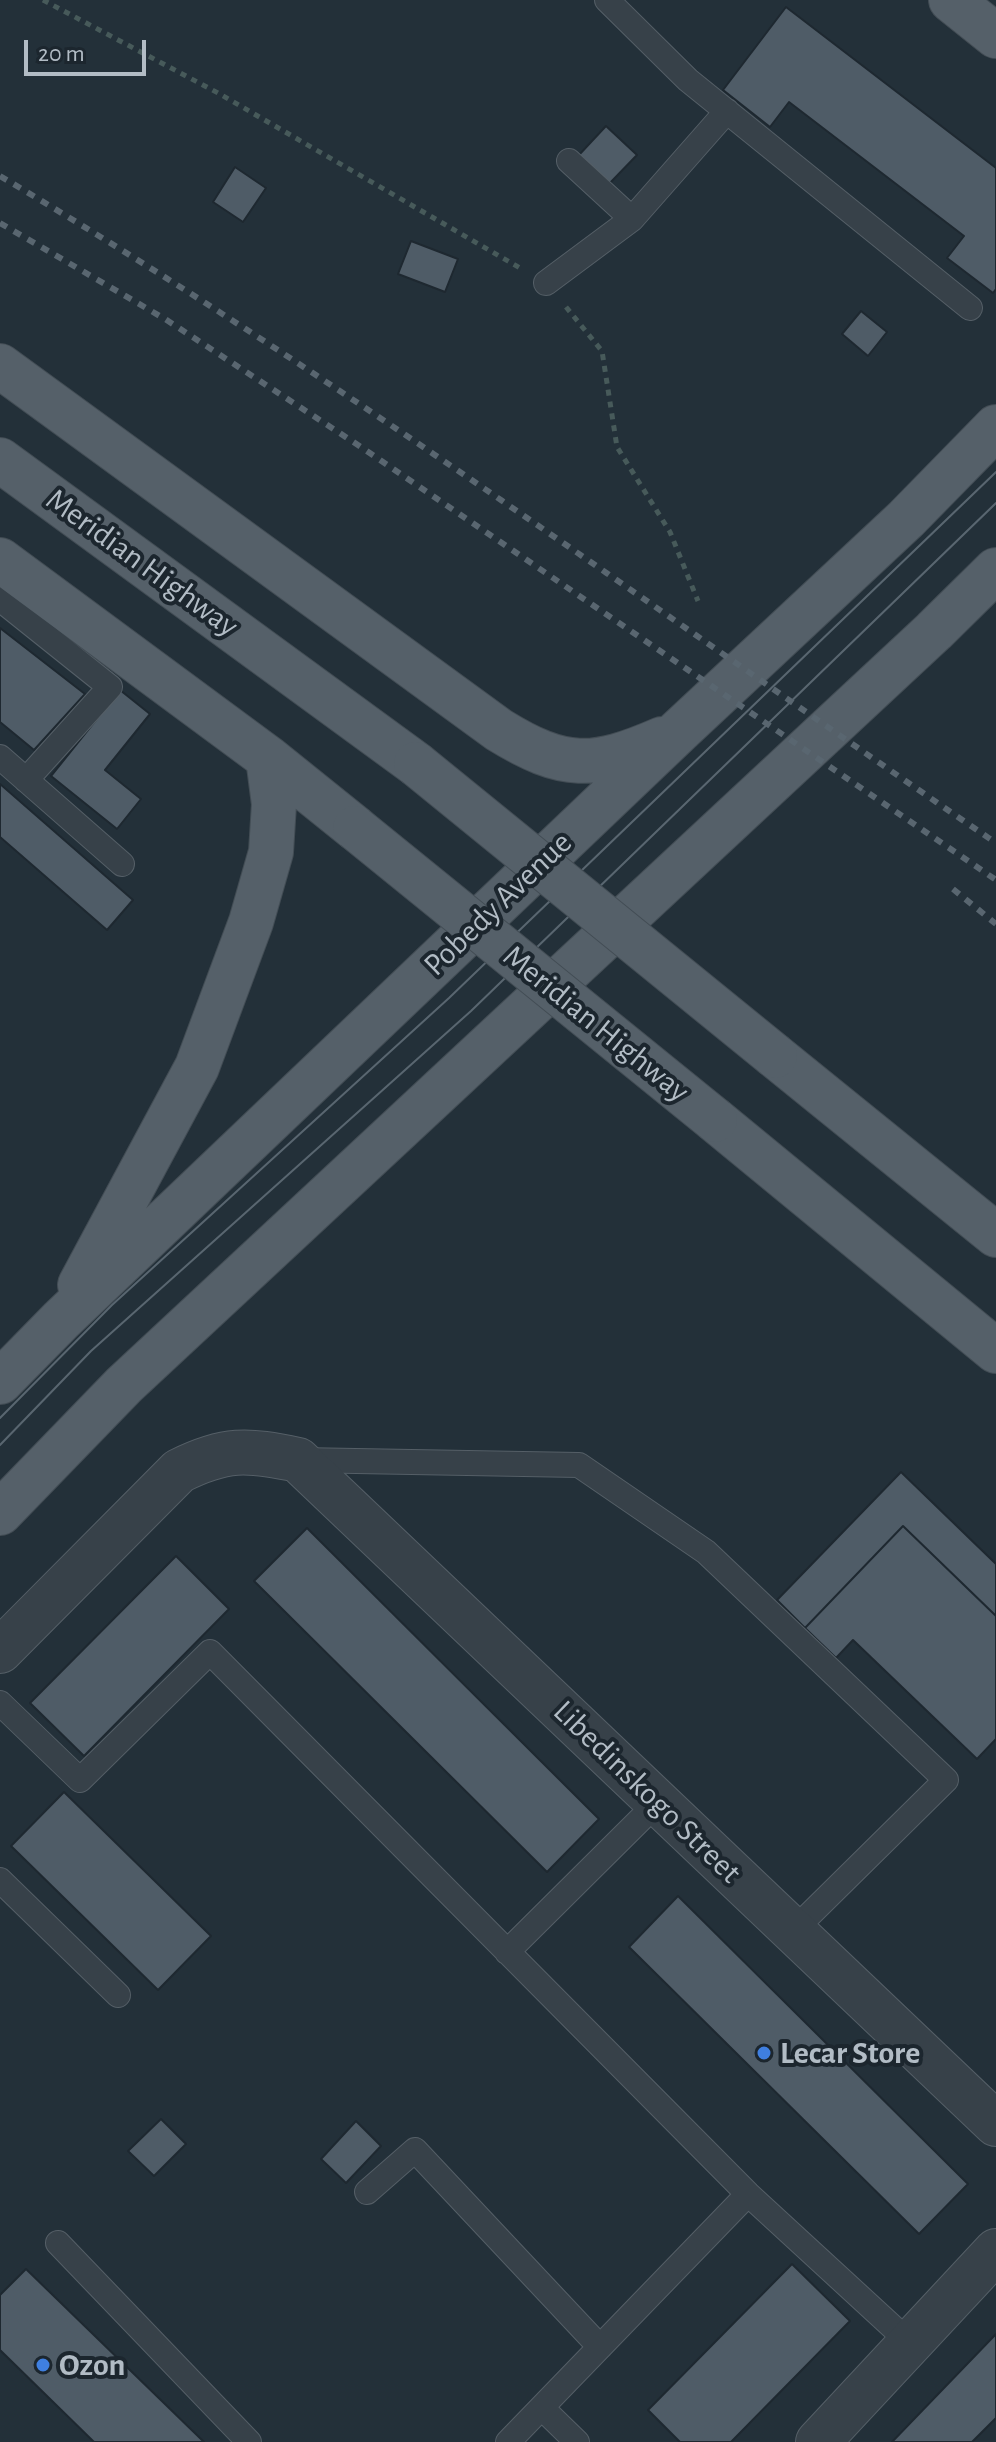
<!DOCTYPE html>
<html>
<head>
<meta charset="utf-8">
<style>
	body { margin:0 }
	#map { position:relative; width:996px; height:2442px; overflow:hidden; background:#233039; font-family:"Alegreya Sans",sans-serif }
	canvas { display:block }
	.scale { position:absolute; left:24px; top:40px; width:122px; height:36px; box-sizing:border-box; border:4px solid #b2bcc5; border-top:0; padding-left:10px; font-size:24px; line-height:28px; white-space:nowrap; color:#b2bcc5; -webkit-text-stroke:6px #1c262e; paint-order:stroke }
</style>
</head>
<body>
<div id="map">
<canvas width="996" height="2442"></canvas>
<div class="scale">20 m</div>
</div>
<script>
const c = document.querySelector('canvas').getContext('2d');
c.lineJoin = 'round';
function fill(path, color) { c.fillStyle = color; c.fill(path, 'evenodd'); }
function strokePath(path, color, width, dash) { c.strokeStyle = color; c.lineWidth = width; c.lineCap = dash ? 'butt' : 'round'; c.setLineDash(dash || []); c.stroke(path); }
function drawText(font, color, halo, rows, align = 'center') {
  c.font = font + ' "Alegreya Sans",sans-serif'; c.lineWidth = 8; c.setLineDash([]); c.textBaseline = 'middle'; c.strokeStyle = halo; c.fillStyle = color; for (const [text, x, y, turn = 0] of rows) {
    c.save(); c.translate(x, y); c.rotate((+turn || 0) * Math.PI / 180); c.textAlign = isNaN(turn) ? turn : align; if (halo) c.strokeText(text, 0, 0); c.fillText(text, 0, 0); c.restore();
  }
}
const building = new Path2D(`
	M786,7L996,168V289L993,293L947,258L964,236L789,102L770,127L723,90Z
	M606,126L637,155L608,185L578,156Z
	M235,167L266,188L243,222L213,202Z
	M411,241L458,259L445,292L398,274Z
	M861,311L887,332L868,356L842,334Z
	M0,628L85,694L34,750L0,722Z
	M120,690L150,714L105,770L141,799L117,829L51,776Z
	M0,784L133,900L107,930L0,837Z
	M901,1472L996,1564V1616L903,1526L805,1628L777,1600Z
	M903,1526L996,1616V1739L977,1759L853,1640L836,1658L805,1628Z
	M307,1528L599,1819L547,1872L254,1581Z
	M176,1556L229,1609L84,1756L30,1703Z
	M64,1792L211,1936L158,1990L11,1846Z
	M678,1896L968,2184L919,2234L629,1947Z
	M161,2119L186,2144L154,2176L128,2151Z
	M356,2121L381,2146L346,2183L321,2159Z
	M792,2264L850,2321L731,2442H680L648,2410Z
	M26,2269L204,2442H94L0,2350V2295Z
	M996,2334V2418L972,2442H892Z`);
const path = new Path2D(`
	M43,0L218,93L520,268
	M566,307L602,351L617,447L670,532L698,601`);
const service = new Path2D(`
	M607,0L688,80L970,308
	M569,161L632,219
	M546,283L632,219L727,111
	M0,599L110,687L26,780
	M0,757L122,864
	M300,1460L579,1465L706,1552L946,1780L793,1931
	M0,1703L80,1780L210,1652L748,2194L910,2343
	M0,1880L118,1995
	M507,1952L658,1802
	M367,2192L415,2150L600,2347
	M58,2243L249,2442
	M542,2408L577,2442
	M508,2442L748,2194`);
const minor = new Path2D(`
	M0,1651L179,1471C225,1448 247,1449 298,1460L996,2124
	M818,2442L996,2251`);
const primary = new Path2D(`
	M951,0L996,36
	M0,366L499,730C564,770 593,769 662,739
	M0,460L416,764
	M0,560L268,758L355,828
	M775,1056L996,1235
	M715,1120L996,1351
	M80,1285L197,1067L251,922L271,852L274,804L268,758
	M0,1382L61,1320L679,731L906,519L996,427
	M0,1513L124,1385L934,631L996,570`);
const tram = new Path2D(`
	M0,1418L112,1305L449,998L996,472
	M0,1445L91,1351L471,1011L996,503`);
const rail = new Path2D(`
	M0,176C344,380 666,618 996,843
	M0,223L165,319L364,449L996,880
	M953,889L996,924`);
const primaryBridge = new Path2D(`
	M416,764L775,1056
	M355,828L715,1120`);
const markers = [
	[764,2053,8,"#3f7fe0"],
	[43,2365,8,"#3f7fe0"]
];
const streetNames = [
	["Meridian Highway",142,563,36],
	["Pobedy Avenue",498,904,-44],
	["Meridian Highway",596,1024,39],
	["Libedinskogo Street",647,1792,44]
];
const poiNames = [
	["Lecar Store",780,2053],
	["Ozon",59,2365]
];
fill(building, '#4f5c67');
strokePath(building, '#1e2830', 2);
strokePath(service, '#555f67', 26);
strokePath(minor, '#555f67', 46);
strokePath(primary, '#434d55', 46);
strokePath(path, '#475a5a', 5, [6, 6]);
strokePath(service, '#374149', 24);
strokePath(minor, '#374149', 44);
strokePath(primary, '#556069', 44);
strokePath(tram, '#596670', 2);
strokePath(rail, '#596670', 6, [8, 8]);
strokePath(primaryBridge, '#434d55', 46, []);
strokePath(primaryBridge, '#556069', 44);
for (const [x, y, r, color] of markers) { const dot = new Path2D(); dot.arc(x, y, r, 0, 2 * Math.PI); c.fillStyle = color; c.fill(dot); strokePath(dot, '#1c262e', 3); }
drawText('32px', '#b2bcc5', '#1c262e', streetNames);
drawText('bold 32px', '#b2bcc5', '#1c262e', poiNames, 'left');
</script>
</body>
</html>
